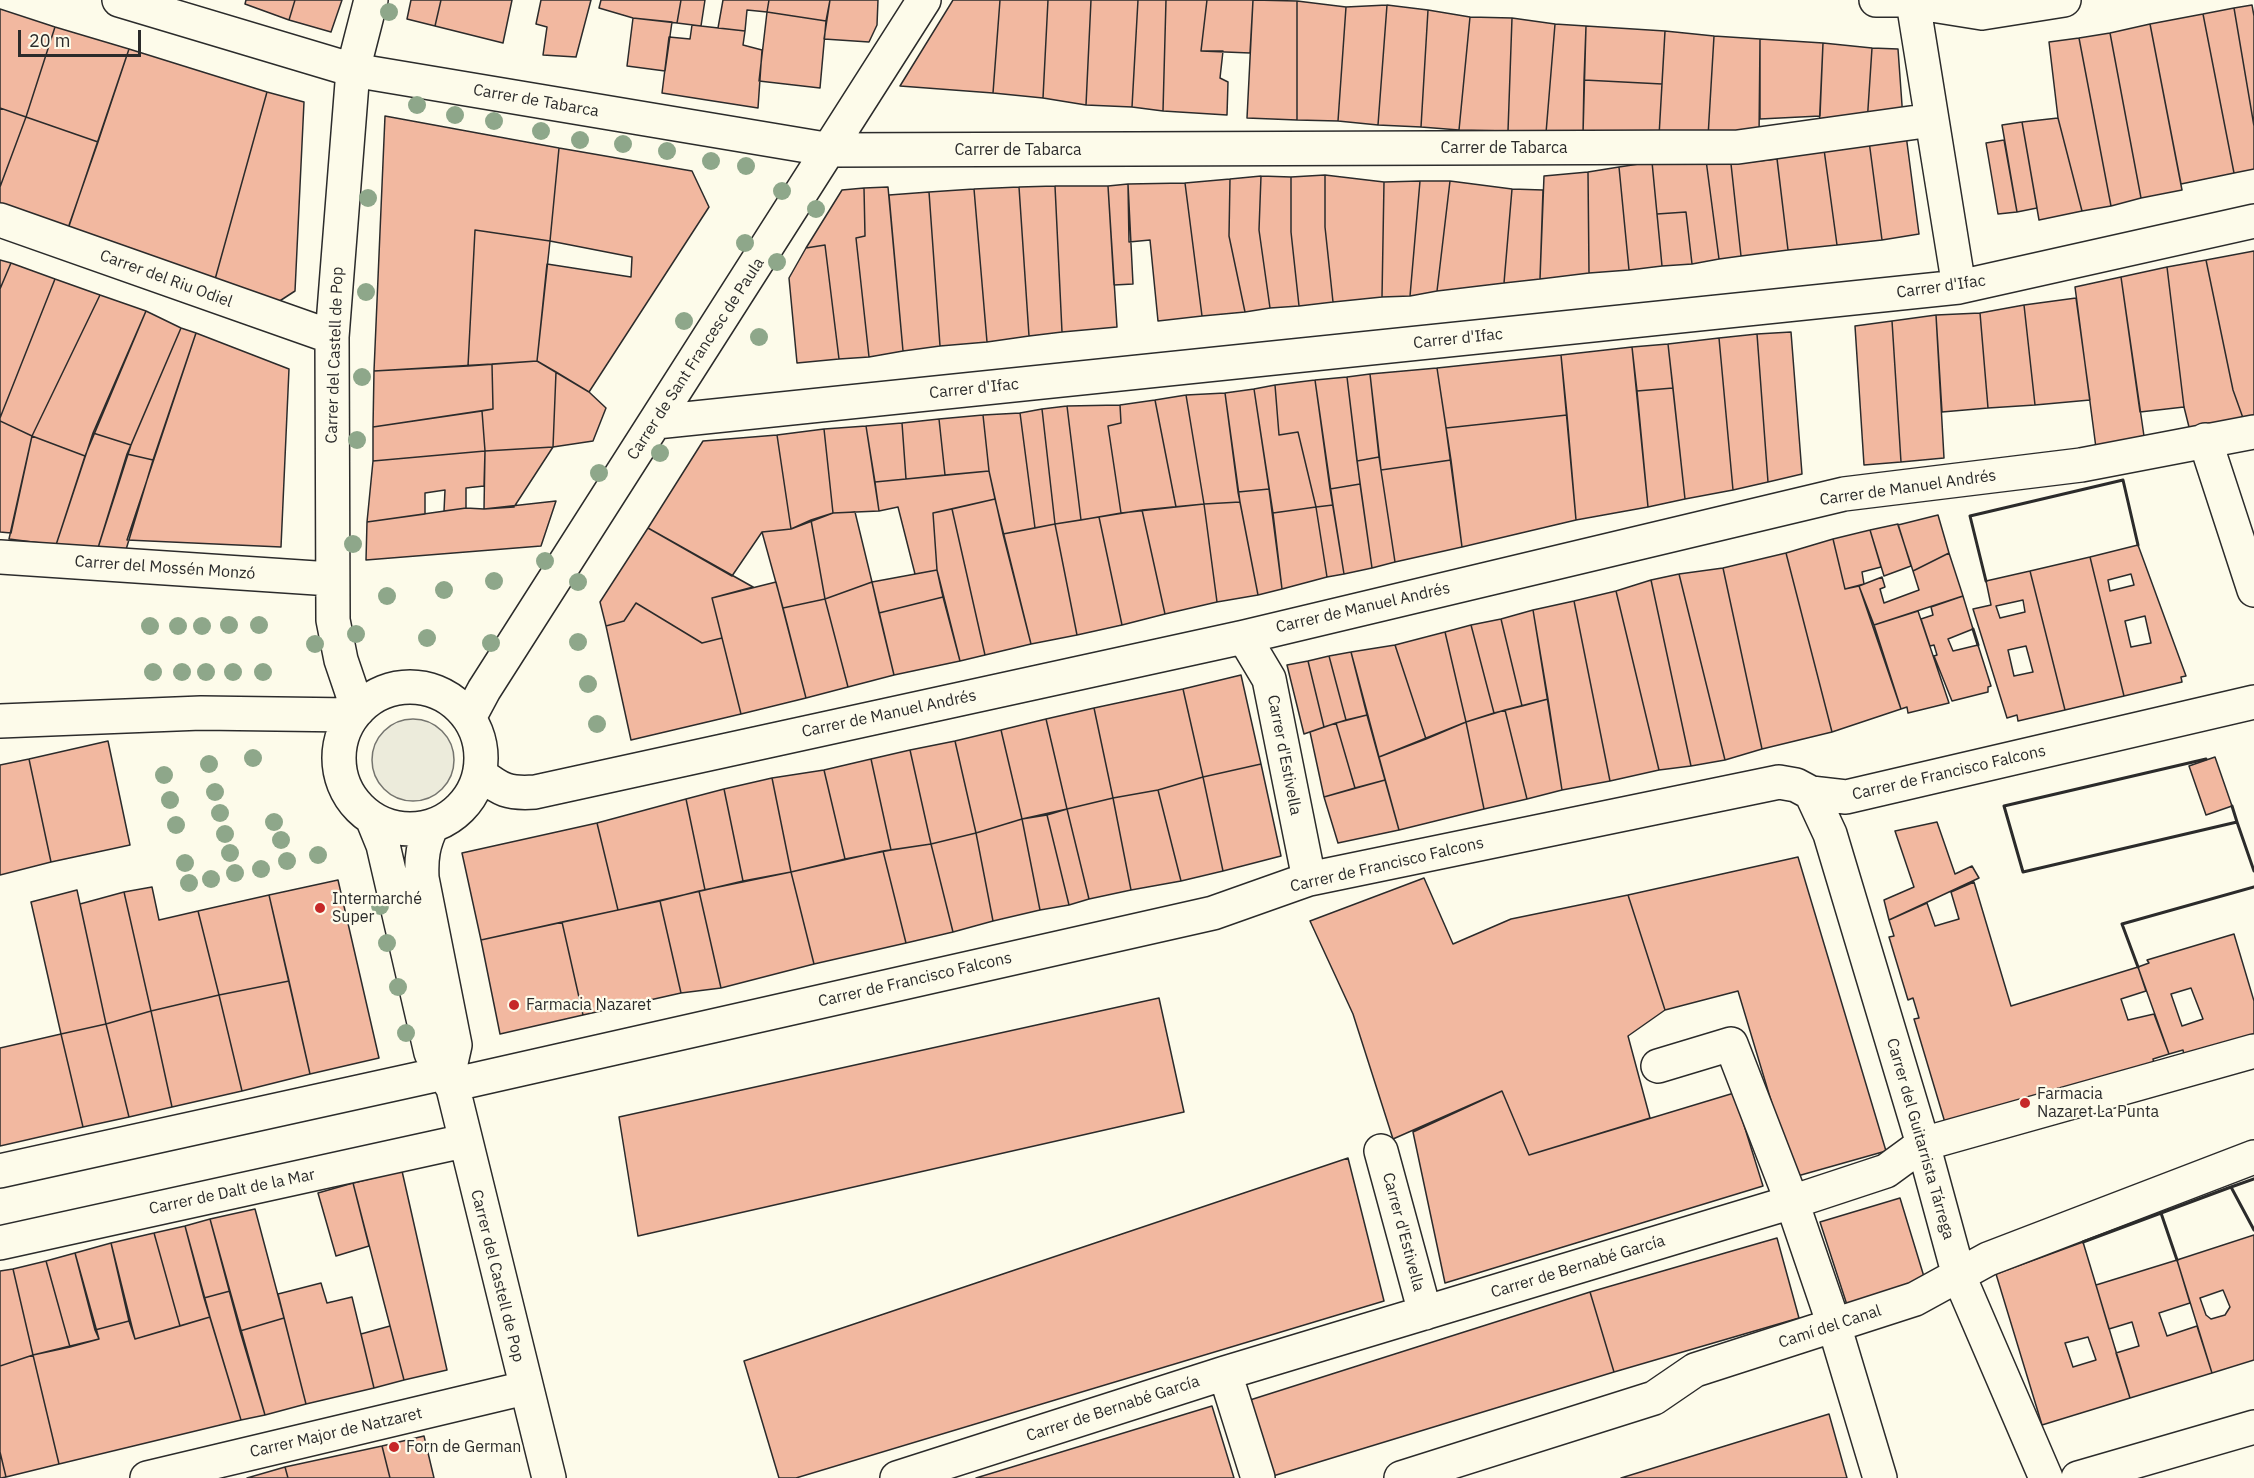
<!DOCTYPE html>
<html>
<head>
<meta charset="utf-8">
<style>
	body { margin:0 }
	#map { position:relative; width:2254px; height:1478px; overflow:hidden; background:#fdfbea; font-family:"IBM Plex Sans",sans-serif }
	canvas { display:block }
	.scale { position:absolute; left:18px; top:30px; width:123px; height:27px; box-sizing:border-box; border:3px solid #2b2b2b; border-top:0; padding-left:8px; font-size:18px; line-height:21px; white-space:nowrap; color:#2b2b2b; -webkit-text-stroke:4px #fdfbea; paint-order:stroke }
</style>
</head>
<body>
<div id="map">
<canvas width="2254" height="1478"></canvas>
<div class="scale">20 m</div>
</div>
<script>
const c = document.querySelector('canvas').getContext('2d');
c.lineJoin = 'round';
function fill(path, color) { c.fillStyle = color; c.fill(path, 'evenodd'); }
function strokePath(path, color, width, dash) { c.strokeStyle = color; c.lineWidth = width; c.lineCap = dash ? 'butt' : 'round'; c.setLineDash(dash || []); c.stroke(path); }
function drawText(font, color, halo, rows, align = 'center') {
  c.font = font + ' "IBM Plex Sans",sans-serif'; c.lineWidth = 4.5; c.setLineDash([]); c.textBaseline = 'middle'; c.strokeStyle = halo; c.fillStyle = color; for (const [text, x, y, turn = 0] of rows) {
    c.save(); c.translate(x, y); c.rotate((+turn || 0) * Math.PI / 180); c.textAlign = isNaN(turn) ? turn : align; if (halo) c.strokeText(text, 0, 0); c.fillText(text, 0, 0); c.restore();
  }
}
const green = new Path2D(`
	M372 760a41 41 0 1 1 82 0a41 41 0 1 1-82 0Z`);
const building = new Path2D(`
	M246,0H295L289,20L245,4Z
	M295,0H342L331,32L289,20Z
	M411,0H441L435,26L407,19Z
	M441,0H512L503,43L435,26Z
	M541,0H591L576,57L543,55L547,27L536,24Z
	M601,0H681L677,23L633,18L599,8Z
	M681,0H705L701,26L677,23Z
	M769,0H830L826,21L767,12Z
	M769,0L767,12L747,10L745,31L718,28L723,0Z
	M830,0H878L877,25L869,42L824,39Z
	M953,0H1000L993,93L900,86Z
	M1000,0H1048L1043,98L993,93Z
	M1048,0H1091L1086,105L1043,98Z
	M1091,0H1138L1132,107L1086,105Z
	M1138,0H1166L1163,111L1132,107Z
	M1166,0H1207L1201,51H1223L1220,78L1228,82L1227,115L1163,111Z
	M1207,0H1253L1250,53L1201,51Z
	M1253,0L1297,1V120L1247,118Z
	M1297,1L1346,7L1338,121L1297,120Z
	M1387,5L1428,10L1421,127L1378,125Z
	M1387,5L1378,125L1338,121L1346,7Z
	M2252,5L2254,16V126L2234,8Z
	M2234,8L2254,126V169L2234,173L2203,14Z
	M0,9L55,27L26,117L0,108Z
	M1428,10L1470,17L1459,130L1421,127Z
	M767,12L826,21L820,88L759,81Z
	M2203,14L2234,173L2181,184L2150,24Z
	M1470,17L1512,18L1508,131L1459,130Z
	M633,18L672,22L665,71L627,66Z
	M1512,18L1555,24L1546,133L1508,131Z
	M1555,24L1586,26L1583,134L1546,133Z
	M2150,24L2182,190L2141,198L2110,33Z
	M692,25L745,31L743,45L762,50L758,108L662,93L669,37L690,39Z
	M1586,26L1665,31L1662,84L1584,80Z
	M55,27L129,49L98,142L26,117Z
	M1665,31L1714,36L1708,137L1659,136Z
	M2110,33L2141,198L2111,206L2079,38Z
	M1714,36L1760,39L1759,138L1708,137Z
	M2079,38L2111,206L2082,211L2058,118L2049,42Z
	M1760,39L1823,43L1820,116L1760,119Z
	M1823,43L1872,48L1867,124L1819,131Z
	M1872,48L1898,49L1903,119L1867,124Z
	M129,49L267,92L214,283L67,232Z
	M1584,80L1662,84L1659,136L1583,134Z
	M267,92L304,102L295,291L272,306L214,283Z
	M0,108L26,117L0,187Z
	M385,116L559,148L550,241L475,230L468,366L374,371Z
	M26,117L98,142L67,231L0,209V187Z
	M2058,118L2082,211L2039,220L2022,122Z
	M2022,122L2037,208L2017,212L2002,125Z
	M1906,135L1919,234L1882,240L1869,141Z
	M2004,140L2017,212L1998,214L1986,143Z
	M1869,141L1882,240L1837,245L1823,142Z
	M1823,142L1837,245L1788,250L1776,150Z
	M559,148L692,171L709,207L589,392L537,361L547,264L631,277L632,257L550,241Z
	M1777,159L1788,250L1741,256L1731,164Z
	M1706,160L1731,164L1741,256L1719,259Z
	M1706,160L1719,259L1692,264L1686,212L1657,214L1652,162Z
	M1652,162L1662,266L1629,270L1619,167Z
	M1619,167L1629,270L1589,273L1588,172Z
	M1588,172L1589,273L1540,279L1544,176Z
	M1325,175L1384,182L1382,297L1333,302L1325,227Z
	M1325,175V227L1333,302L1299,306L1291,232V177Z
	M1261,176L1291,177V232L1299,306L1270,308L1259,230Z
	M1261,176L1259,230L1270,308L1245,312L1229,236L1230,179Z
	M1230,179L1229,236L1245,312L1202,316L1185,183Z
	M1420,181H1450L1437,291L1410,296Z
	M1420,181L1410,296L1382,297L1384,182Z
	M1450,181L1512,189L1504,283L1437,291Z
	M1185,183L1202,316L1158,321L1150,240L1129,242L1128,184Z
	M1128,184L1133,284L1114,285L1108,186Z
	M1055,186H1108L1117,327L1062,332Z
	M1055,186L1062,332L1029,336L1019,187Z
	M888,187L903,351L869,357L856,238L865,236L864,188Z
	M1019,187L1029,336L987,342L974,189Z
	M864,188L865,236L856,238L869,357L839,359L825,245L806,248L842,190Z
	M974,189L987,342L940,346L929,192Z
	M1512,189L1543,190L1540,279L1504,283Z
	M929,192L940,346L903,351L889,195Z
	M1686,212L1692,264L1662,266L1657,214Z
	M475,230L550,241L537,361L468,366Z
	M825,245L839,359L797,363L789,278L806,248Z
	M2254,251V415L2243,418L2233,390L2206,260Z
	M0,260L11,263L0,289Z
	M2206,260L2233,390L2243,418L2190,431L2184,407L2167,267Z
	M11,263L55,279L0,418V289Z
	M2167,267L2184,407L2140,412L2121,277Z
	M2121,277L2145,443L2096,448L2075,287Z
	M55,279L100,295L32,436L0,421V418Z
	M100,295L146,311L85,456L32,436Z
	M2076,298L2090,400L2035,405L2024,305Z
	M2024,305L2035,405L1988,408L1980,313Z
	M146,311L181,328L131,445L93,433Z
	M1980,313L1988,408L1942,412L1936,315Z
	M1936,315L1944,458L1901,462L1892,321Z
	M1892,321L1901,462L1864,465L1855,326Z
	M181,328L196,333L153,460L127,454Z
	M1791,332L1802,474L1768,482L1757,334Z
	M196,333L289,369L281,547L127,540Z
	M1757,334L1768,482L1733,490L1719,338Z
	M1719,338L1733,490L1685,499L1668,344Z
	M1668,344L1673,388L1637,391L1632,347Z
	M1632,347L1648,507L1576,520L1561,355Z
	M1561,355L1567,415L1446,428L1437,368Z
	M537,361L556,372L553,447L485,451L482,411L493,409L492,364Z
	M492,364L493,409L373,427L374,371Z
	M1437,368L1451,460L1381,470L1370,374Z
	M556,372L589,392L606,408L593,441L553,447Z
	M1370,374L1379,457L1357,461L1347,377Z
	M1347,377L1360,484L1330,489L1315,380Z
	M1315,380L1333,505L1316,507L1298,432L1279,435L1275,385Z
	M1275,385L1279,435L1298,432L1316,507L1273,513L1254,389Z
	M1673,388L1685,499L1648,507L1637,391Z
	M1254,389L1269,489L1238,492L1225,393Z
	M1225,393L1240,502L1204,504L1186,395Z
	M1186,395L1204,504L1176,507L1155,400Z
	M1155,400L1176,507L1121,513L1108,426L1121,423L1120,405Z
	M1120,405L1121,423L1108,426L1121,513L1081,520L1067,406Z
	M1067,406L1081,520L1055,524L1042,409Z
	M1042,409L1055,524L1035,528L1020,413Z
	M482,411L485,451L373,461V427Z
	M1020,413L1035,528L1003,534L989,471L983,415Z
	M983,415L989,471L945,475L939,419Z
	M1567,415L1576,520L1462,547L1446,428Z
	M939,419L945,475L906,479L902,423Z
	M0,421L32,436L11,533L0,532Z
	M902,423L906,479L875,482L866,426Z
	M866,426L879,511L833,513L824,429Z
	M824,429L833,513L791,529L777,435Z
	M93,433L131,445L97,551L56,545Z
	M777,435L791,529L762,532L732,576L648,528L703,441Z
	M32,436L85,456L56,545L9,539Z
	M553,447L514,507L484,509L485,451Z
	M485,451L484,486L466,488V508L444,511L445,490L425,493V514L367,522L373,461Z
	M127,454L153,460L125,553L97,551Z
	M1379,457L1395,562L1372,568L1357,461Z
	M1451,460L1462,547L1395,562L1381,470Z
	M989,471L995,499L933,513L937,570L915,574L898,507L879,511L875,482Z
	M1360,484L1372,568L1344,574L1330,489Z
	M1269,489L1282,589L1258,595L1238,492Z
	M995,499L1031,644L985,655L952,509Z
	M556,501L541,546L366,560L367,522L466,508L484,509Z
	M1240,502L1258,595L1217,602L1204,504Z
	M1204,504L1217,602L1165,614L1142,510Z
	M1333,505L1344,574L1327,577L1316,507Z
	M1316,507L1327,577L1282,589L1273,513Z
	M952,509L985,655L960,661L937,570L933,513Z
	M1142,510L1165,614L1122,625L1099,517Z
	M855,512L872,582L825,599L811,520L833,513Z
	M1938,515L1949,553L1913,571L1898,525Z
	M1099,517L1122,625L1077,635L1055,524Z
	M811,520L825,599L783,608L762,532L791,529Z
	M1055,524L1077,635L1031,644L1003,534Z
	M1898,524L1911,566L1884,576L1870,530Z
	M648,528L753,587L712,598L722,638L702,643L636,603L624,621L606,626L600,602Z
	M1870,530L1881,567L1862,572L1864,584L1845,589L1833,539Z
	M1833,539L1845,589L1859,586L1901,709L1832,732L1786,553Z
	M2138,545L2186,676L2181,677L2182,682L2124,696L2090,557ZM2131,574L2134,585L2110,591L2108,580ZM2145,616L2151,643L2131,647L2125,621Z
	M1786,553L1832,732L1762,749L1723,568Z
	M1949,553L1963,596L1874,625L1859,586L1882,577L1885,587L1880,589L1884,603L1919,590L1913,571Z
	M2090,557L2124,696L2065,710L2030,571Z
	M1723,568L1762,749L1725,760L1679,574Z
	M937,570L943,597L879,613L872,582Z
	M2030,571L2065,710L2018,721L2017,715L2007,718L1973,609L1991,605L1986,581ZM2023,600L2025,612L2000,618L1996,606ZM2026,646L2033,672L2014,676L2008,650Z
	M1679,574L1725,760L1691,766L1651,580Z
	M1651,580L1691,766L1659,770L1616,591Z
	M776,582L806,698L741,714L712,598Z
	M872,582L894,675L848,687L825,599Z
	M1616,591L1659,770L1610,781L1574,601Z
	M1963,596L1973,629L1948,639L1953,651L1978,645L1991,686L1988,687V692L1952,701L1934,656L1937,655L1934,645L1930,646L1921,619L1933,615L1931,607Z
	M943,597L960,661L894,675L879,613Z
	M825,599L848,687L806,698L783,608Z
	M1574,601L1610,781L1562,790L1533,610Z
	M636,603L702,643L722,638L741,714L631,740L606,626L624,621Z
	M1533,610L1548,699L1522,706L1501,619Z
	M1918,611L1949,703L1908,713L1907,707L1901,709L1874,625Z
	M1501,619L1522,706L1494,713L1471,625Z
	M1471,625L1494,713L1466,722L1445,632Z
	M1445,632L1466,722L1426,739L1395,645Z
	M1395,645L1426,739L1379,757L1351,652Z
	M1351,652L1367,715L1346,720L1329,656Z
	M1329,656L1346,720L1324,727L1308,661Z
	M1308,661L1324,727L1304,734L1287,665Z
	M1241,675L1261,764L1203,777L1183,689Z
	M1183,689L1203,777L1158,790L1113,798L1094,708Z
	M1548,699L1562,790L1527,799L1505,710Z
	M1094,708L1113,798L1067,809L1046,719Z
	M1505,710L1527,799L1484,809L1466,722Z
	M1367,715L1385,780L1355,788L1336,723Z
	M1046,719L1067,809L1022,819L1001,730Z
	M1466,722L1484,809L1399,830L1379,757Z
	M1336,723L1355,788L1324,797L1310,732Z
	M1001,730L1022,819L976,833L955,741Z
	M108,741L130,845L51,862L29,759Z
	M955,741L976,833L931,844L910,750Z
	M910,750L931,844L891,850L871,759Z
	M2215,757L2232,806L2206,815L2189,766Z
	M29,759L51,862L0,875V765Z
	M871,759L891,850L845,859L824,770Z
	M1261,764L1281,856L1223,871L1203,777Z
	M824,770L845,859L791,872L772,778Z
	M1203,777L1223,871L1181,881L1158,790Z
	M772,778L791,872L743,881L724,789Z
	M1385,780L1399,830L1338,843L1324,797Z
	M724,789L743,881L705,890L686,799Z
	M1158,790L1181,881L1131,890L1113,798Z
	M1113,798L1131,890L1089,899L1067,809Z
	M686,799L705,890L618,910L597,823Z
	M1067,809L1089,899L1069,905L1047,815Z
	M1047,815L1069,905L1040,910L1022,819Z
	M1022,819L1040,910L993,921L976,833Z
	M1937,822L1955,874L1972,866L1979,878L1889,920L1884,900L1914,887L1895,831Z
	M597,823L618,910L481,940L462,853Z
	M976,833L993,921L953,932L931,844Z
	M931,844L953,932L906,943L883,851Z
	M883,851L906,943L814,964L791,872Z
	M1798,857L1886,1151L1794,1177L1738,991L1665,1010L1628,895Z
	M791,872L814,964L721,988L699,891Z
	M1424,878L1453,944L1511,919L1628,895L1665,1010L1628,1036L1650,1118L1529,1155L1502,1091L1393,1139L1353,1014L1310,921Z
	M338,880L379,1058L310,1074L269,895Z
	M1974,882L2011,1006L2138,967L2146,991L2121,999L2128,1020L2154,1014L2169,1054L2153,1059L2154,1063L1946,1126L1914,1019L1919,1018L1913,998L1908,1000L1889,937L1894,936L1889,920L1927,903L1935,926L1959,919L1951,892Z
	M152,887L159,920L198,911L219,995L151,1011L124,892Z
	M77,890L106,1024L61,1034L31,902Z
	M699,891L721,988L681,993L660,901Z
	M124,892L151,1011L106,1024L80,904Z
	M269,895L289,981L219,995L198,911Z
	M660,901L681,993L583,1015L562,922Z
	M562,922L583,1015L500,1034L481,940Z
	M2234,934L2254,1001V1034L2184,1055L2183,1050L2169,1054L2138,967L2149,963L2147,960ZM2191,988L2203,1019L2182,1026L2171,994Z
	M289,981L310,1074L242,1091L219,995Z
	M219,995L242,1091L172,1107L151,1011Z
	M1159,998L1184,1112L638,1236L619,1117Z
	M151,1011L172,1107L129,1117L106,1024Z
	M106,1024L129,1117L83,1127L61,1034Z
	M61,1034L83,1127L0,1146V1048Z
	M1502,1091L1529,1155L1734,1093L1763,1186L1445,1283L1413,1132Z
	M1348,1158L1384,1301L796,1478H779L744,1361Z
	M402,1171L447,1370L404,1380L353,1183Z
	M353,1183L369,1246L336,1256L318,1193Z
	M1900,1198L1925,1280L1848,1308L1820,1222Z
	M255,1209L284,1318L240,1331L210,1219Z
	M210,1219L230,1291L204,1298L185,1226Z
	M185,1226L210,1317L180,1326L154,1233Z
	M154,1233L180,1326L135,1339L111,1243Z
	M2254,1235V1360L2212,1373L2177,1260ZM2223,1290L2230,1307L2225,1315L2211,1319L2206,1315L2200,1298Z
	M1777,1238L1799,1318L1614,1372L1590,1292Z
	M2083,1242L2130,1398L2042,1425L1996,1274ZM2088,1337L2096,1360L2073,1367L2065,1343Z
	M111,1243L129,1321L95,1330L75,1253Z
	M75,1253L99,1339L70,1347L46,1261Z
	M2177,1260L2190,1303L2159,1313L2167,1336L2197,1326L2212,1373L2130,1398L2116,1353L2139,1346L2132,1322L2109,1329L2096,1285Z
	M46,1261L70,1347L33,1355L13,1269Z
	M13,1269L33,1355L0,1366V1271Z
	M321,1283L327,1303L352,1297L374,1388L306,1404L278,1294Z
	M230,1291L265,1415L241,1420L204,1298Z
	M1590,1292L1614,1372L1273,1476L1250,1400Z
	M210,1317L241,1420L59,1464L33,1355L99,1339L95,1330L129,1321L135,1339Z
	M284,1318L306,1404L265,1415L240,1331Z
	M390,1326L404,1380L374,1388L361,1334Z
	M33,1355L59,1464L6,1477L0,1452V1366Z
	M1212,1406L1234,1478H976Z
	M1829,1414L1847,1478H1621Z
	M424,1436L434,1478H390L382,1446Z
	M382,1446L390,1478H288L285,1467Z
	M0,1452L6,1477L1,1478H0Z
	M285,1467L288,1478H247Z`);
const street = new Path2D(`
	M119,0L353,70L831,150L1738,147L1932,120
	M1876,0H1915
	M0,220L332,337
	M1959,287L1913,2L1982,13L2064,0
	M656,422L1959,287L2254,221
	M2205,440L2254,590
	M0,557L331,579
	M1244,637L1269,679L1309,879
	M339 758a71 71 0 1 1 142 0a71 71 0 1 1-142 0Z
	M358,710L341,660L333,620L332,337L353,70L371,0
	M469,718L484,690L924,0
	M0,721L201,713L352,715
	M480,774C501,790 508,794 535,792L1244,637L1844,494L2081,465L2254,432
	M1811,793L1830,834L1923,1144L1959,1276L2046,1478
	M372,818L383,845L431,1053L449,1072
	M432,826C423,844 421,858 422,878L455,1045L449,1072L549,1478
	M1658,1066L1731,1044L1792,1202L1834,1325L1880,1478
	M451,1085L1213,913L1309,879L1779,782L1796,785L1811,793L1846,797L2254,702
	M1381,1151L1425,1313
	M0,1171L449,1072
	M0,1243L464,1141
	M1225,1373L1258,1478
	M147,1478L525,1388
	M897,1478L1225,1373L1792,1202L1886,1171L1923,1144L2254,1051
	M1401,1478L1654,1398L1695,1370L1915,1299L1988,1259L2254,1157
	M2078,1478L2254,1427`);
const wall = new Path2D(`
	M1986,581L1970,516L2123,480L2138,545
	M1973,629L1978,645
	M2206,759L2004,806L2023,872L2237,822L2232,806
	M2237,822L2254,871
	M2138,967L2122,924L2254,887
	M2231,1187L2254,1179
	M2161,1213L2177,1260
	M2083,1242L2231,1187L2254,1230`);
const trees = [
	[389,12],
	[417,105],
	[455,115],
	[494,121],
	[541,131],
	[580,140],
	[623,144],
	[667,151],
	[711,161],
	[746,166],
	[782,191],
	[368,198],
	[816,209],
	[745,243],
	[777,262],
	[366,292],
	[684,321],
	[759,337],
	[362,377],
	[357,440],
	[660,453],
	[599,473],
	[353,544],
	[545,561],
	[494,581],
	[578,582],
	[444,590],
	[387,596],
	[229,625],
	[259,625],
	[150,626],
	[178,626],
	[202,626],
	[356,634],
	[427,638],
	[578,642],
	[491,643],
	[315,644],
	[153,672],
	[182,672],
	[206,672],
	[233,672],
	[263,672],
	[588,684],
	[597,724],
	[253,758],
	[209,764],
	[164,775],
	[215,792],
	[170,800],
	[220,813],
	[274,822],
	[176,825],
	[225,834],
	[281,840],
	[230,853],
	[318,855],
	[287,861],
	[185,863],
	[261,869],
	[235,873],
	[211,879],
	[189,883],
	[380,906],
	[387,943],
	[398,987],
	[406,1033]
];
const markers = [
	[320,908,6,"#c62828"],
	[514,1005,6,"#c62828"],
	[2025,1103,6,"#c62828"],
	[394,1447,6,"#c62828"]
];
const streetNames = [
	["Carrer de Tabarca",536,101,10],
	["Carrer de Tabarca",1504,148],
	["Carrer de Tabarca",1018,150],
	["Carrer del Riu Odiel",166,279,20],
	["Carrer d'Ifac",1941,287,-8],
	["Carrer d'Ifac",1458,339,-6],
	["Carrer del Castell de Pop",335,355,-88],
	["Carrer de Sant Francesc de Paula",696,359,-57],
	["Carrer d'Ifac",974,389,-6],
	["Carrer de Manuel Andrés",1908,488,-8],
	["Carrer del Mossén Monzó",165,568,4],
	["Carrer de Manuel Andrés",1363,608,-13],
	["Carrer de Manuel Andrés",889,714,-12],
	["Carrer d'Estivella",1284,755,79],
	["Carrer de Francisco Falcons",1949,773,-13],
	["Carrer de Francisco Falcons",1387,865,-13],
	["Carrer de Francisco Falcons",915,980,-13],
	["Carrer del Guitarrista Tárrega",1920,1139,74],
	["Carrer de Dalt de la Mar",232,1192,-12],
	["Carrer d'Estivella",1403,1232,75],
	["Carrer de Bernabé García",1578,1267,-17],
	["Carrer del Castell de Pop",497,1276,76],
	["Camí del Canal",1830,1327,-18],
	["Carrer de Bernabé García",1113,1409,-18],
	["Carrer Major de Natzaret",336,1433,-13]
];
const poiNames = [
	["Intermarché",332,899],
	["Super",332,917],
	["Farmacia Nazaret",526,1005],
	["Farmacia",2037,1094],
	["Nazaret La Punta",2037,1112],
	["Forn de German",406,1447]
];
fill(green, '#ecebdb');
strokePath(green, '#74746e', 1.5);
fill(building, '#f2b8a0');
strokePath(building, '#2b2b2b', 1.5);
strokePath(street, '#2b2b2b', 36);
strokePath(street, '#fdfbea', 33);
strokePath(wall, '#2b2b2b', 3);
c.fillStyle = '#8ea78a';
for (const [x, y] of trees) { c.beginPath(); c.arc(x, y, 9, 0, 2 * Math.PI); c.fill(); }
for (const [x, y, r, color] of markers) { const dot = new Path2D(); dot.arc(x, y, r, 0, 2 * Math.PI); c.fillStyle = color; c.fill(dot); strokePath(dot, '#fdfbea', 2); }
drawText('16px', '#2b2b2b', '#fdfbea', streetNames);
drawText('16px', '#2b2b2b', '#fdfbea', poiNames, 'left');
</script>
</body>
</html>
